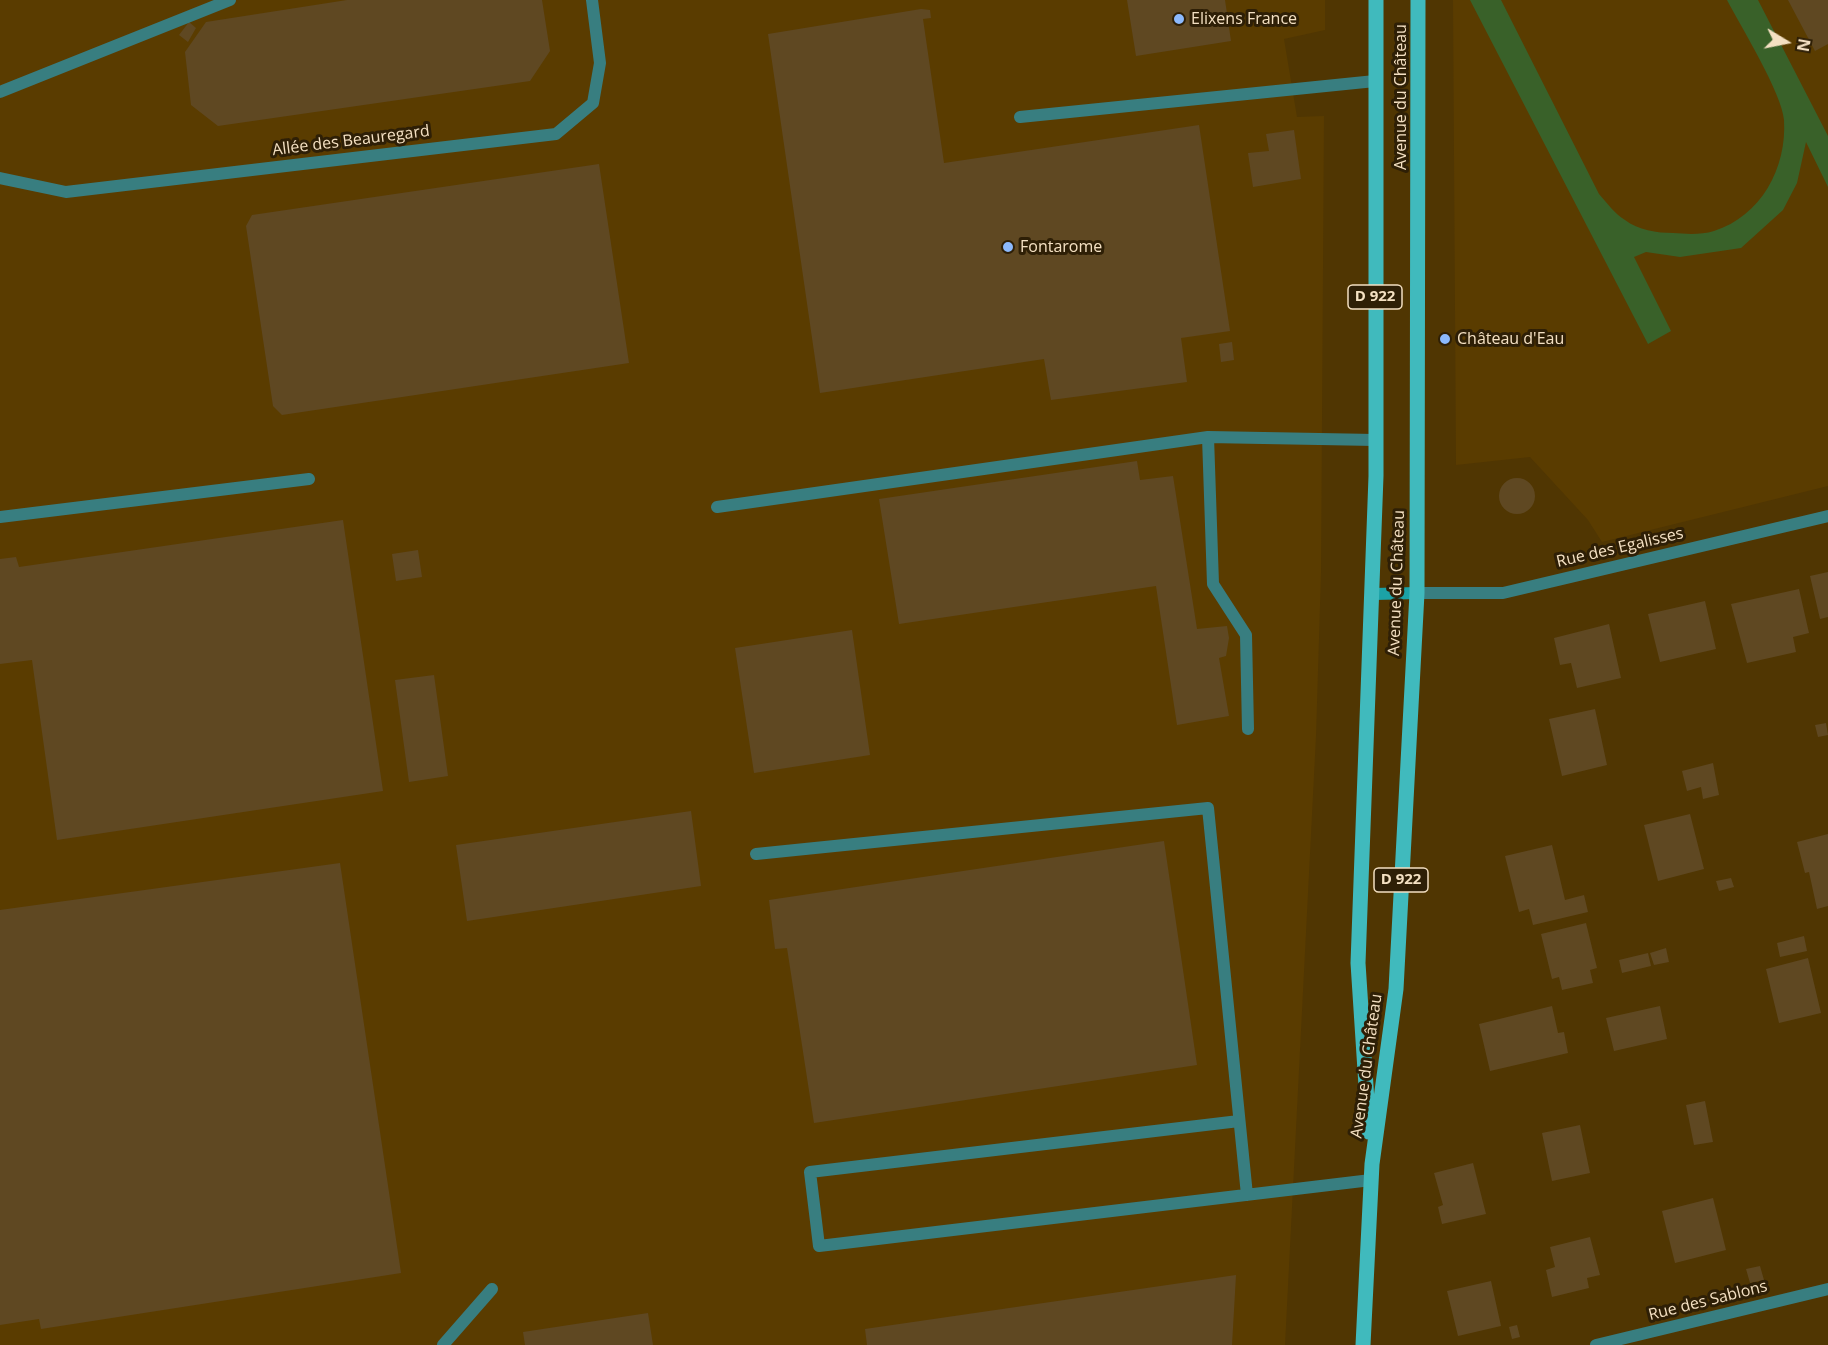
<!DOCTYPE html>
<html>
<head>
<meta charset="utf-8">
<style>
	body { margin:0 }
	#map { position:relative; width:1828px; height:1345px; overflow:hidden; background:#503602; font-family:"Open Sans",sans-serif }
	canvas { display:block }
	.north { position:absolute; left:1756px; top:12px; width:60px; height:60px; -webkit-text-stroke:4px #2e1f06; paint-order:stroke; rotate:100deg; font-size:16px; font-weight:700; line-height:24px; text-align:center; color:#f4e0c2 }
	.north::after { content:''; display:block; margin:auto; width:21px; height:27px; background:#f4e0c2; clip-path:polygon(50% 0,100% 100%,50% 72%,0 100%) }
</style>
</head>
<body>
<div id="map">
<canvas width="1828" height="1345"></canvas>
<div class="north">N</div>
</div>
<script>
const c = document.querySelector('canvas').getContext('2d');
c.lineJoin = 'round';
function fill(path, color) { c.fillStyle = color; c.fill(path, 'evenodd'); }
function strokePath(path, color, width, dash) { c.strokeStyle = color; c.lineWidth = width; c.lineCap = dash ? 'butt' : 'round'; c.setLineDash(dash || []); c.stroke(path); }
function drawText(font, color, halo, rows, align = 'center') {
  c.font = font + ' "Open Sans",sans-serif'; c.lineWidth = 6; c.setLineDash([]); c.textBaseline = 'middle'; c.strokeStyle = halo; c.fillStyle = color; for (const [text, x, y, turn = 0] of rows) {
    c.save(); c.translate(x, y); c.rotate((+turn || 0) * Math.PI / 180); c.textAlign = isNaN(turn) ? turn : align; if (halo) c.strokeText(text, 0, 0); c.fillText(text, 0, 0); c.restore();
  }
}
const built = new Path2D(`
	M0,0H1325V30L1284,39L1297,117L1324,116L1321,573L1316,736L1285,1345H0Z
	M1453,0H1828V486L1602,542L1588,520L1530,457L1456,465Z`);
const green = new Path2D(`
	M1470,0H1501L1599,194C1607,203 1615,214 1625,220C1638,230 1657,233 1673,233C1686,234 1701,235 1714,231C1761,216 1787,168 1784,120C1782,93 1741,27 1727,0H1758L1828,136V187L1806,142L1797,183L1783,210L1741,248L1680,257L1646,252L1634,257L1671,331L1648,344Z`);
const building = new Path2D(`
	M347,0H542L550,51L530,81L218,126L191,105L185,52L206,22Z
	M1127,0H1225L1231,41L1136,56Z
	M1788,0H1828V44L1815,51Z
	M921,9L930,10L931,18L923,19L944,163L1199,125L1230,331L1181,338L1187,382L1051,400L1044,359L820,393L768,34Z
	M189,22L196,28L188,42L179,35Z
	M1294,130L1301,179L1253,187L1248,153L1269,151L1266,134Z
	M599,164L629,363L282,415L273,406L246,226L252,215Z
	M1232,342L1234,360L1221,362L1219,344Z
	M1137,461L1140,480L1173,476L1197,629L1227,626L1229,638L1226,656L1219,658L1229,716L1177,725L1156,586L899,624L879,499Z
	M1499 496a18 18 0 1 1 36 0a18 18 0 1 1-36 0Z
	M343,520L383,791L57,840L32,660L0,664V559L16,557L19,567Z
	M418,550L422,577L396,581L392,554Z
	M1828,572V617L1820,619L1810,576Z
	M1799,589L1809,633L1793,637L1796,652L1747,663L1731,604Z
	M1705,601L1716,649L1660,662L1648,614Z
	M1609,624L1621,678L1577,688L1571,663L1560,665L1554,638Z
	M852,630L870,755L754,773L735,648Z
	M434,675L448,776L409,782L395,680Z
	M1595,709L1607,765L1562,776L1549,719Z
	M1826,723L1828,735L1818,737L1815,725Z
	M1713,763L1719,795L1703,799L1701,787L1687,791L1682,771Z
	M691,811L701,886L467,921L456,845Z
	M1690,814L1704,869L1658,881L1644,825Z
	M1828,834V906L1817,909L1809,872L1805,873L1797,842Z
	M1164,841L1197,1065L814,1123L787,948L775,949L769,900Z
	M1552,845L1565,900L1584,895L1588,912L1533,925L1529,909L1519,912L1505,856Z
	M340,863L401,1273L41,1329L39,1319L0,1325V910Z
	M1731,878L1734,887L1719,891L1716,881Z
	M1586,923L1597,968L1590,970L1593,983L1562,990L1559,977L1552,979L1541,934Z
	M1804,936L1807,951L1780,957L1777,943Z
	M1666,948L1669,962L1654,965L1650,953Z
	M1648,953L1651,966L1622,973L1619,960Z
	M1808,958L1821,1013L1779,1023L1766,969Z
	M1552,1006L1558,1033L1564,1032L1568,1053L1490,1071L1479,1024Z
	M1660,1006L1667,1039L1614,1051L1606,1018Z
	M1705,1101L1713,1142L1694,1145L1686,1105Z
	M1580,1125L1590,1173L1552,1181L1542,1133Z
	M1473,1163L1486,1214L1442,1224L1438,1207L1443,1205L1434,1173Z
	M1713,1198L1726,1250L1675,1263L1662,1211Z
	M1590,1237L1600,1275L1587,1278L1589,1288L1552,1297L1546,1270L1555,1267L1550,1247Z
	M1760,1266L1764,1280L1750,1283L1746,1269Z
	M1236,1275L1232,1345H867L865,1329Z
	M1491,1281L1501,1326L1458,1336L1447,1291Z
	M648,1313L653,1345H525L523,1332Z
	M1517,1325L1520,1337L1512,1339L1509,1327Z`);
const lane = new Path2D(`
	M0,92L230,0
	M1020,117L1375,81
	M0,178L66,192L556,134L593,103L600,63L592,0
	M1208,437L1213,584L1246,635L1248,729
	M717,507L1208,437L1375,440
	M0,517L309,479
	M756,854L1208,808L1247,1195
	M1239,1121L810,1172L819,1246L1371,1180
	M443,1345L492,1289`);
const street = new Path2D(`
	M1417,593H1503L1828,516
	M1596,1345L1828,1289`);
const secondary = new Path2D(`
	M1374,594L1417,593`);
const primary = new Path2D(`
	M1369,1132L1358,963L1376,476V0
	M1363,1345L1372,1164L1396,989L1417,593L1418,0`);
const markers = [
	[1179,19,6,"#8cb9fc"],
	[1008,247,6,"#8cb9fc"],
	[1445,339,6,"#8cb9fc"]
];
const shields = [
	[1375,297,54],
	[1401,880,54]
];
const shieldNames = [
	["D 922",1375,297],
	["D 922",1401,880]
];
const poiNames = [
	["Elixens France",1191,19],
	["Fontarome",1020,247],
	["Château d'Eau",1457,339]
];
const streetNames = [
	["Avenue du Château",1401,97,-90],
	["Allée des Beauregard",351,141,-7],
	["Rue des Egalisses",1620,548,-13],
	["Avenue du Château",1397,583,-88],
	["Avenue du Château",1367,1066,-82],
	["Rue des Sablons",1708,1301,-14]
];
fill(built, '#5a3c00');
fill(green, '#396129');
fill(building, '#5f4822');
strokePath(lane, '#387e80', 12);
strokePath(street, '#387e80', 12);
strokePath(secondary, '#1ca2a6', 12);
strokePath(primary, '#40babd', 15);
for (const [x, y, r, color] of markers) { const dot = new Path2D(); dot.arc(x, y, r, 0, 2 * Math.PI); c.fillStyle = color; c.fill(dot); strokePath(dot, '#2e1f06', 2); }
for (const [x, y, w] of shields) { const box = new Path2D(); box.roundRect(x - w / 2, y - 12, w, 24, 4.5); c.fillStyle = '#2e1f06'; c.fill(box); strokePath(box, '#f4e0c2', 1.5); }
drawText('bold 15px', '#f4e0c2', null, shieldNames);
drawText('16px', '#f4e0c2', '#2e1f06', poiNames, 'left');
drawText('16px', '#f4e0c2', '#2e1f06', streetNames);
</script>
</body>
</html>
